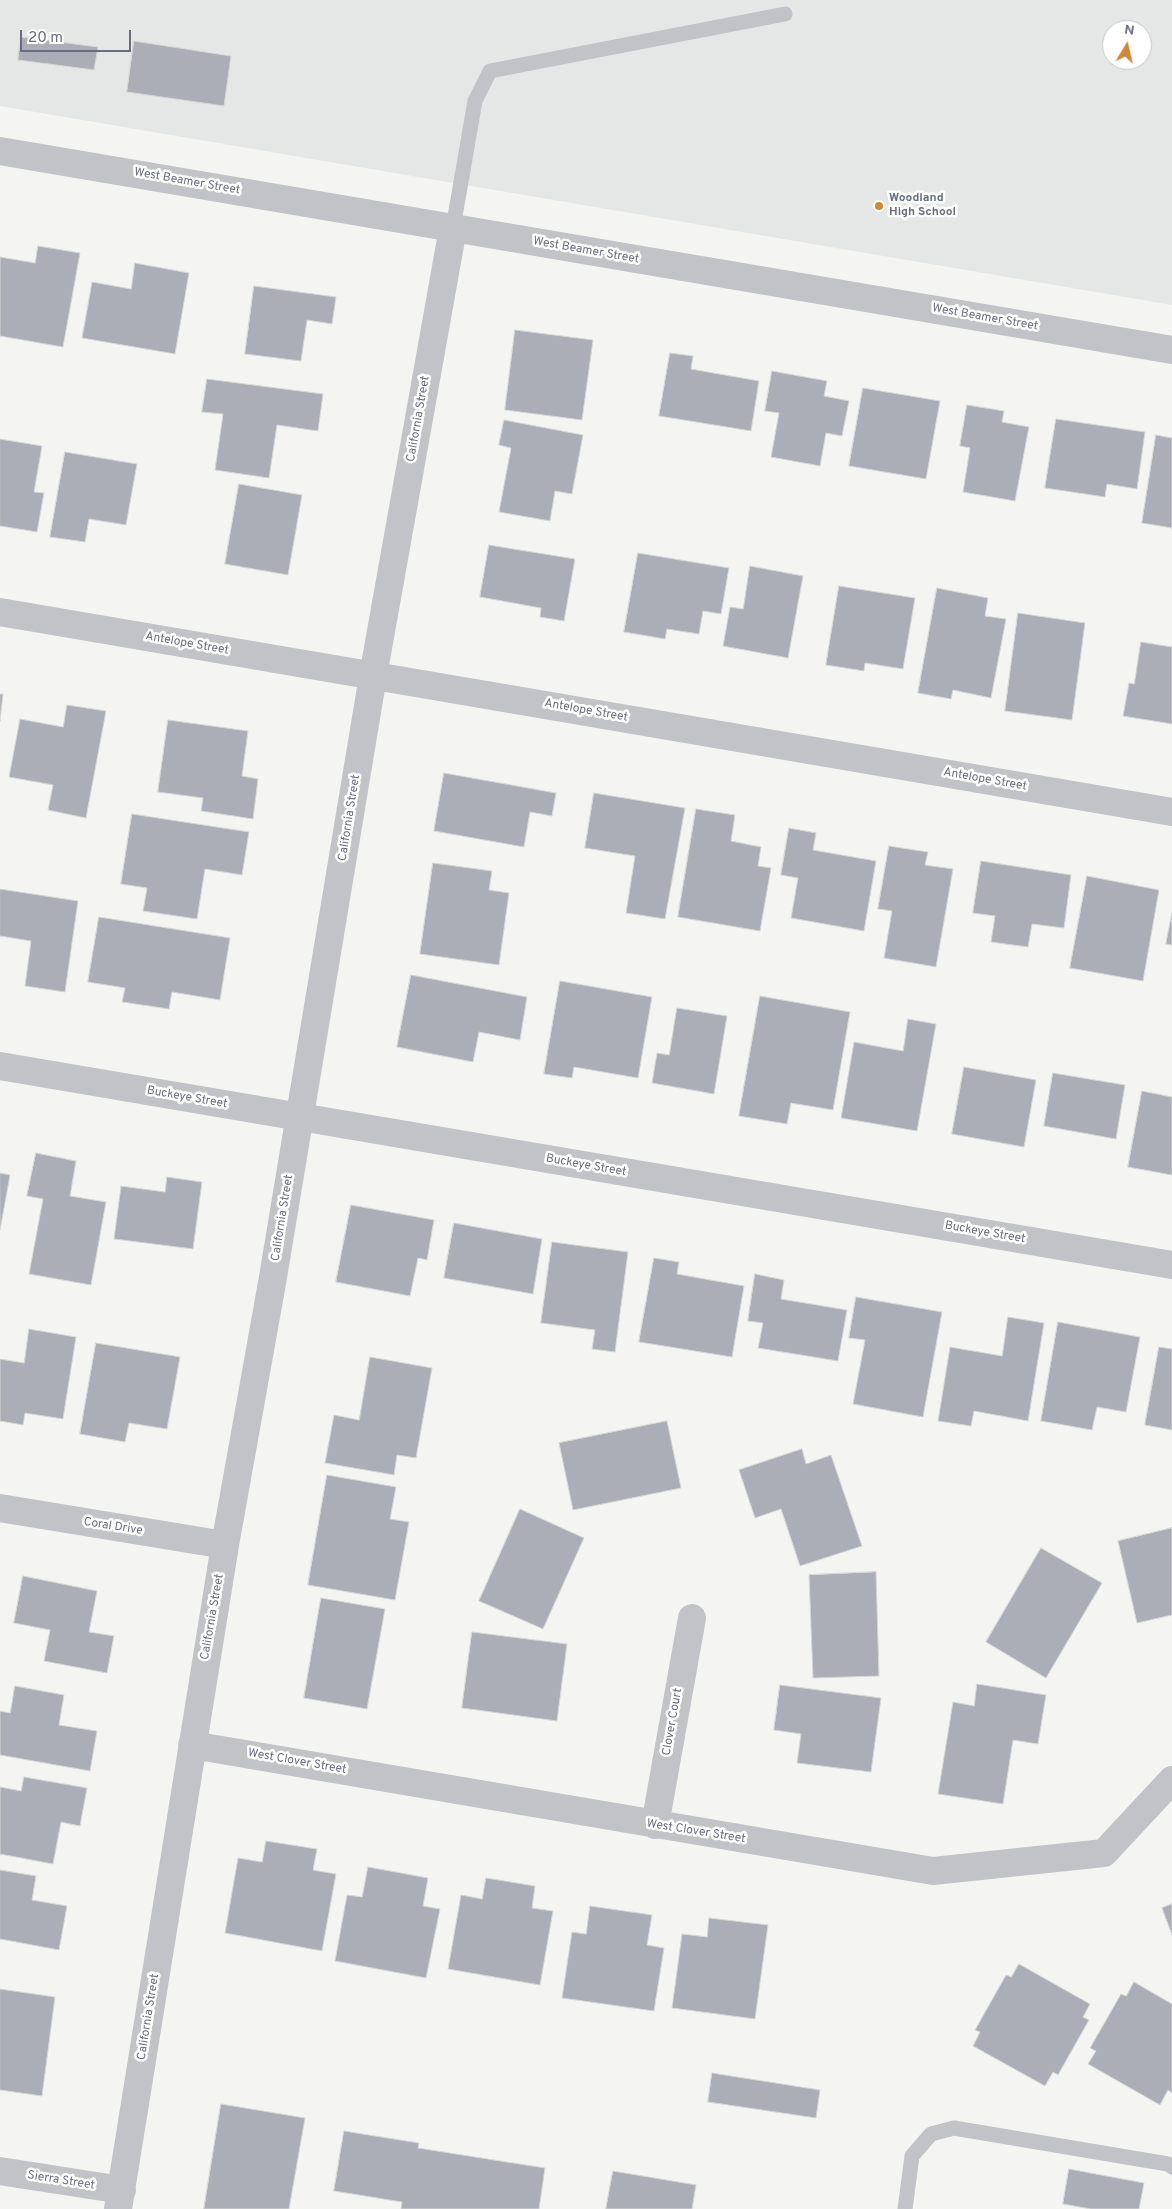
<!DOCTYPE html>
<html>
<head>
<meta charset="utf-8">
<style>
	body { margin:0 }
	#map { position:relative; width:1172px; height:2209px; overflow:hidden; background:#f4f5f2; font-family:Overpass,sans-serif }
	canvas { display:block }
	.north { position:absolute; left:1102px; top:20px; width:50px; height:50px; box-sizing:border-box; background:#fff; border:1px solid #c3c5cc; border-radius:50%; rotate:9deg; font-size:14px; font-weight:700; line-height:20px; text-align:center; color:#686e80 }
	.north::after { content:''; display:block; margin:auto; width:18px; height:22px; background:#d08938; clip-path:polygon(50% 0,100% 100%,50% 72%,0 100%) }
	.scale { position:absolute; left:20px; top:30px; width:111px; height:22px; box-sizing:border-box; border:2px solid #686e80; border-top:0; padding-left:6px; font-size:15px; line-height:18px; white-space:nowrap; color:#686e80; -webkit-text-stroke:4px #fff; paint-order:stroke }
</style>
</head>
<body>
<div id="map">
<canvas width="1172" height="2209"></canvas>
<div class="north">N</div>
<div class="scale">20 m</div>
</div>
<script>
const c = document.querySelector('canvas').getContext('2d');
c.lineJoin = 'round';
function fill(path, color) { c.fillStyle = color; c.fill(path, 'evenodd'); }
function strokePath(path, color, width, dash) { c.strokeStyle = color; c.lineWidth = width; c.lineCap = dash ? 'butt' : 'round'; c.setLineDash(dash || []); c.stroke(path); }
function drawText(font, color, halo, rows, align = 'center') {
  c.font = font + ' Overpass,sans-serif'; c.lineWidth = 5; c.setLineDash([]); c.textBaseline = 'middle'; c.strokeStyle = halo; c.fillStyle = color; for (const [text, x, y, turn = 0] of rows) {
    c.save(); c.translate(x, y); c.rotate((+turn || 0) * Math.PI / 180); c.textAlign = isNaN(turn) ? turn : align; if (halo) c.strokeText(text, 0, 0); c.fillText(text, 0, 0); c.restore();
  }
}
const built = new Path2D(`
	M0,0H1172V305L0,106ZM1112,30H1142V60H1112Z`);
const building = new Path2D(`
	M21,37L98,47L94,70L18,60Z
	M134,41L231,56L224,106L127,92Z
	M38,246L80,253L63,347L0,336V257L35,263Z
	M135,263L189,273L175,354L82,338L92,282L131,289Z
	M254,286L336,297L332,324L307,320L301,361L245,354Z
	M515,330L593,340L582,420L505,410Z
	M670,353L693,356L691,369L759,381L751,431L659,416Z
	M772,371L827,381L824,396L849,401L842,436L826,433L820,466L771,457L779,413L765,411Z
	M207,379L323,394L318,431L277,425L269,478L215,470L223,414L202,412Z
	M863,388L940,401L926,479L849,466Z
	M967,405L1004,411L1002,422L1029,427L1015,501L963,492L970,448L960,446Z
	M1056,419L1145,432L1137,489L1107,484L1105,497L1045,488Z
	M504,420L583,435L572,494L555,491L550,521L499,512L511,448L499,445Z
	M1156,435L1172,438V528L1142,523Z
	M0,439L42,446L34,492L44,493L37,532L0,526Z
	M65,452L137,464L126,525L89,519L85,542L50,537Z
	M239,484L302,495L288,575L225,564Z
	M489,545L575,559L564,621L540,617L541,608L480,597Z
	M638,553L729,568L721,614L703,611L699,634L667,629L665,639L624,632Z
	M750,566L803,576L788,658L723,646L730,607L743,609Z
	M839,586L915,598L903,669L865,663L864,671L826,665Z
	M937,588L988,598L985,616L1006,619L991,698L953,690L951,699L918,693Z
	M1018,613L1085,623L1072,720L1005,711Z
	M1141,642L1172,647V724L1123,716L1129,683L1134,684Z
	M0,694H3L0,721Z
	M67,705L106,711L86,818L48,810L53,785L9,777L20,719L63,727Z
	M168,720L248,731L242,776L258,779L253,819L201,811L203,798L158,792Z
	M444,773L556,793L552,816L530,812L524,847L434,831Z
	M594,793L685,808L665,919L626,913L635,856L585,848Z
	M696,809L735,815L731,841L761,847L758,866L771,868L760,931L678,917Z
	M132,814L249,832L242,875L205,869L197,919L143,911L147,888L121,884Z
	M789,828L816,833L813,850L876,861L864,931L791,918L798,878L781,875Z
	M889,846L928,852L925,865L953,869L936,967L884,958L892,911L878,909Z
	M981,861L1071,875L1064,928L1032,924L1028,947L991,942L995,916L973,913Z
	M433,863L492,871L489,890L509,893L499,965L420,954Z
	M1087,876L1159,890L1143,981L1070,968Z
	M0,889L78,901L65,992L25,986L31,941L0,936Z
	M1172,913V945L1166,944Z
	M99,917L230,938L220,1000L172,992L169,1009L122,1002L125,988L88,982Z
	M411,975L527,997L520,1040L479,1032L473,1062L397,1047Z
	M560,981L652,997L638,1078L574,1067L572,1078L544,1074Z
	M760,996L850,1012L833,1110L791,1103L787,1124L739,1116Z
	M677,1008L727,1016L714,1094L652,1083L657,1053L669,1055Z
	M908,1019L936,1024L917,1131L841,1118L854,1042L903,1051Z
	M964,1067L1036,1080L1024,1147L952,1134Z
	M1053,1073L1125,1085L1116,1139L1044,1126Z
	M1142,1091L1172,1097V1175L1128,1167Z
	M36,1153L76,1161L70,1196L106,1202L91,1285L29,1274L43,1199L27,1196Z
	M0,1173L10,1175L0,1230Z
	M167,1177L202,1182L193,1249L114,1239L121,1186L165,1192Z
	M351,1205L434,1220L427,1260L418,1258L410,1296L336,1282Z
	M454,1223L542,1239L533,1294L444,1278Z
	M552,1242L628,1252L615,1352L592,1349L595,1330L541,1323Z
	M654,1258L679,1262L677,1274L744,1286L732,1357L639,1342Z
	M755,1274L784,1280L781,1299L847,1310L838,1361L758,1348L763,1323L748,1321Z
	M856,1297L942,1312L923,1417L853,1404L865,1340L849,1338Z
	M1008,1317L1044,1323L1028,1421L974,1411L971,1426L938,1421L950,1347L1002,1356Z
	M1058,1322L1140,1337L1126,1412L1097,1407L1092,1430L1041,1421Z
	M29,1329L76,1337L63,1419L25,1413L23,1425L0,1421V1359L24,1363Z
	M96,1343L180,1357L167,1429L129,1423L125,1442L80,1434Z
	M1159,1347L1172,1349V1430L1145,1425Z
	M370,1357L432,1368L416,1458L397,1455L394,1475L325,1463L334,1415L359,1420Z
	M667,1421L681,1488L573,1510L559,1443Z
	M802,1449L806,1464L831,1455L862,1546L800,1566L781,1509L755,1518L739,1470Z
	M327,1475L396,1487L390,1519L409,1522L395,1600L308,1585Z
	M520,1509L584,1538L543,1629L479,1601Z
	M1172,1528V1615L1137,1623L1118,1541Z
	M1041,1548L1102,1583L1046,1678L986,1642Z
	M876,1572L879,1676L813,1678L809,1575Z
	M23,1576L97,1591L89,1632L114,1636L107,1673L44,1661L50,1630L14,1623Z
	M321,1598L385,1609L367,1709L304,1698Z
	M472,1632L567,1644L557,1721L462,1708Z
	M977,1684L1046,1695L1038,1744L1013,1740L1003,1804L938,1794L953,1702L974,1706Z
	M780,1685L881,1698L871,1772L797,1763L801,1734L774,1730Z
	M15,1686L64,1695L59,1725L97,1731L90,1771L0,1755V1711L10,1713Z
	M24,1777L87,1788L80,1826L61,1822L53,1864L0,1854V1787L21,1791Z
	M266,1841L317,1849L313,1870L336,1874L322,1951L225,1933L238,1858L262,1862Z
	M368,1867L428,1878L423,1906L440,1909L426,1978L335,1961L347,1895L362,1897Z
	M0,1870L36,1876L32,1900L67,1906L59,1950L0,1939Z
	M486,1878L535,1886L532,1908L553,1911L540,1985L448,1969L461,1895L482,1899Z
	M1172,1904V1935L1162,1908Z
	M590,1906L652,1915L647,1945L664,1948L654,2011L562,1998L572,1932L586,1934Z
	M709,1918L768,1925L755,2019L672,2008L682,1934L707,1937Z
	M1019,1964L1090,2004L1083,2017L1089,2020L1058,2075L1053,2072L1045,2086L973,2046L980,2032L975,2030L1006,1975L1011,1977Z
	M1134,1982L1172,2004V2093L1168,2090L1160,2105L1088,2064L1096,2051L1090,2048L1121,1994L1126,1996Z
	M0,1989L55,1997L42,2096L0,2090Z
	M712,2073L820,2090L816,2118L708,2102Z
	M221,2104L305,2118L289,2209H204Z
	M344,2131L419,2143L418,2148L545,2168L539,2209H401L402,2202L334,2191Z
	M1069,2169L1144,2183L1139,2209H1091L1063,2204Z
	M613,2171L696,2185L692,2209H606Z`);
const service = new Path2D(`
	M453,228L475,101L490,71L785,14
	M905,2209L912,2156L931,2134L954,2128L1168,2164L1172,2167`);
const minor = new Path2D(`
	M0,612L1172,812
	M0,1066L1172,1265
	M0,1508L225,1545
	M192,1745L933,1871L1104,1853L1172,1780
	M655,1825L692,1618
	M0,2171L122,2190
	M118,2209L225,1545L272,1283L373,676L453,228`);
const tertiary = new Path2D(`
	M0,151L1172,350`);
const markers = [
	[879,206,5,"#d08938"]
];
const streetNames = [
	["West Beamer Street",187,182,10],
	["West Beamer Street",586,251,10],
	["West Beamer Street",985,318,10],
	["California Street",419,419,-80],
	["Antelope Street",187,644,10],
	["Antelope Street",586,711,10],
	["Antelope Street",985,780,10],
	["California Street",350,818,-81],
	["Buckeye Street",187,1098,10],
	["Buckeye Street",586,1166,10],
	["California Street",283,1218,-81],
	["Buckeye Street",985,1233,10],
	["Coral Drive",113,1527,9],
	["California Street",213,1617,-80],
	["Clover Court",673,1722,-80],
	["West Clover Street",297,1762,10],
	["West Clover Street",696,1832,9],
	["California Street",149,2017,-81],
	["Sierra Street",61,2181,9]
];
const poiNames = [
	["Woodland",889,199],
	["High School",889,213]
];
fill(built, '#e5e6e6');
fill(building, '#abaeb6');
strokePath(building, '#d6d7d5', 1);
strokePath(service, '#c2c3c7', 15);
strokePath(minor, '#c2c3c7', 28);
strokePath(tertiary, '#c2c3c7', 28);
for (const [x, y, r, color] of markers) { const dot = new Path2D(); dot.arc(x, y, r, 0, 2 * Math.PI); c.fillStyle = color; c.fill(dot); strokePath(dot, '#fff', 2); }
drawText('12px', '#686e80', '#fff', streetNames);
drawText('bold 12px', '#686e80', '#fff', poiNames, 'left');
</script>
</body>
</html>
